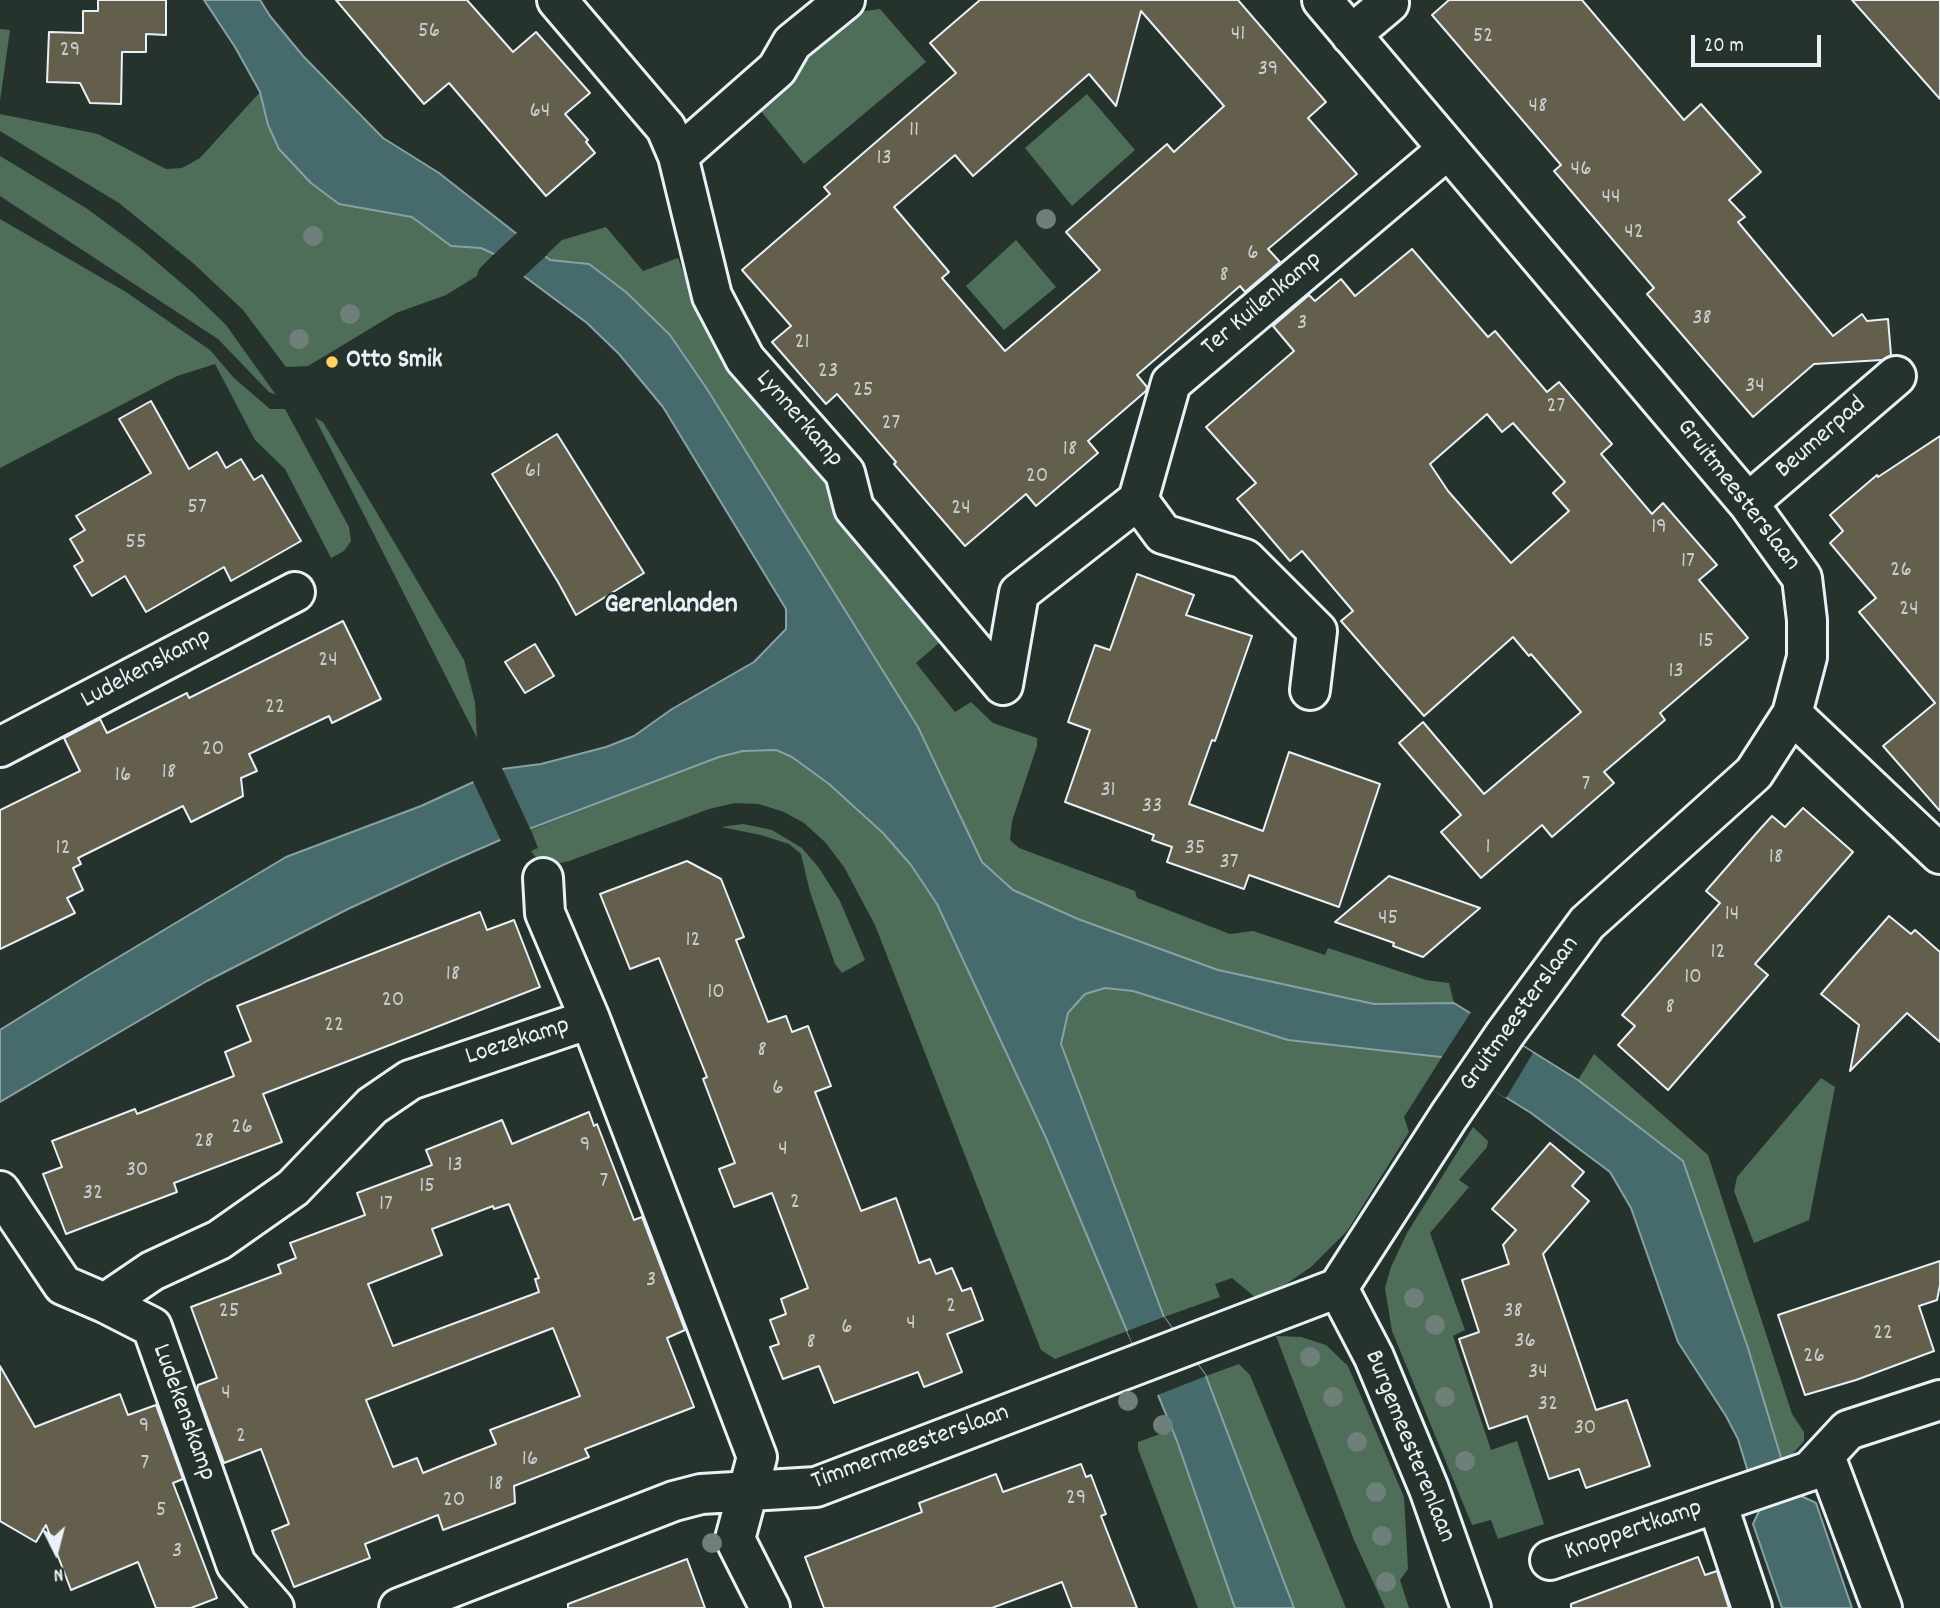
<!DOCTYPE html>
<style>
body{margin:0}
#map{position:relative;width:1940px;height:1608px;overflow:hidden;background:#26332d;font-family:Dekko,sans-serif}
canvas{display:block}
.north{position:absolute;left:21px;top:1517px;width:70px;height:70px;-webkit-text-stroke:5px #26332d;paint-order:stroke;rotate:174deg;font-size:19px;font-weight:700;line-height:28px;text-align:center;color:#e8f1f8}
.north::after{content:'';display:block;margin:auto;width:24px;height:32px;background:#e8f1f8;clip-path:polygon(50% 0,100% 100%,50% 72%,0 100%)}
.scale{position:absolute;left:1691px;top:35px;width:130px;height:32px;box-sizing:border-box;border:4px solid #e8f1f8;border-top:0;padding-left:9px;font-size:21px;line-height:24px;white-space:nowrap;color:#e8f1f8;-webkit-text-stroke:5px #26332d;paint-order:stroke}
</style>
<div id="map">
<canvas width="1940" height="1608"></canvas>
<div class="north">N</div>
<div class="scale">20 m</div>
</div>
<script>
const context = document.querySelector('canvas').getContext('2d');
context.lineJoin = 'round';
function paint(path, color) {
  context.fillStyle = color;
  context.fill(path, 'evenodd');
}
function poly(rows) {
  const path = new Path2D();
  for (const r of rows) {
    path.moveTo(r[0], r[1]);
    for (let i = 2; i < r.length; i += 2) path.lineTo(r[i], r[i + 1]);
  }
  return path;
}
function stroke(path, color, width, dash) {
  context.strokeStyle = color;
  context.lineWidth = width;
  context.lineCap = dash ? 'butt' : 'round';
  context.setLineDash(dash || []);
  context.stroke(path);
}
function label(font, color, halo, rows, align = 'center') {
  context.font = font + ' Dekko,sans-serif';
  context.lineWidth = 5;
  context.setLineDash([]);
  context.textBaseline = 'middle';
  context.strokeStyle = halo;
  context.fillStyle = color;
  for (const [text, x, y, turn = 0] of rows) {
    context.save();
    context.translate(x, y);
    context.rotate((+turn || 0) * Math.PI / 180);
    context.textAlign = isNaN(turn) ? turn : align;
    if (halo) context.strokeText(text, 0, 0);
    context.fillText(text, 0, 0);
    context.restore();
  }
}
paint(poly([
 [880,9,926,62,804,164,760,110,793,84,806,53,852,13],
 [0,29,10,30,0,101],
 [260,92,268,125,339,204,412,217,451,246,481,248,494,254,479,269,477,276,446,295,396,313,308,366,286,367,243,310,193,263,119,203,0,131,0,114,98,134,166,169,182,168,200,158],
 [1087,94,1135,150,1072,206,1025,148],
 [0,156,86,208,139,247,193,293,226,325,276,395,269,392,218,339,0,196],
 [0,219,126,292,210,350,234,378,270,409,285,409,349,527,351,541,344,551,331,558,285,469,255,440,215,364,177,376,0,468],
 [606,227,643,271,678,258,696,307,714,341,832,480,835,512,946,637,916,663,955,712,971,702,993,723,1037,738,1037,746,1012,821,1010,840,1019,848,1135,891,1137,898,1230,934,1253,931,1325,955,1328,948,1426,980,1449,983,1454,1003,1374,1004,1218,970,1078,919,1013,890,982,862,918,727,707,389,670,335,580,262,550,260,545,256,562,240],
 [1016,240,1056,287,1004,330,966,286],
 [315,418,323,422,464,660,475,702,477,738],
 [776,750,792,757,830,784,883,833,911,865,937,904,1047,1140,1127,1331,1055,1359,1041,1350,875,925,844,867,825,842,804,823,784,812,759,804,735,803,709,809,569,861,552,865,539,862,531,851,538,848,531,830,719,757,743,751],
 [743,824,772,830,802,848,819,868,840,901,865,960,842,973,835,964,810,892,801,854,789,844,761,835,721,827],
 [1105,988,1133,991,1288,1040,1442,1057,1404,1117,1409,1132,1347,1231,1311,1267,1286,1284,1256,1298,1232,1278,1215,1284,1220,1297,1164,1317,1060,1044,1068,1014,1085,994],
 [1594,1054,1708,1155,1792,1414,1804,1432,1804,1441,1789,1458,1782,1461,1748,1348,1683,1161,1578,1080],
 [1821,1078,1835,1087,1809,1220,1754,1243,1734,1191,1737,1177],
 [1473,1127,1488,1141,1487,1147,1459,1180,1469,1187,1430,1233,1465,1330,1453,1336,1491,1450,1517,1441,1544,1524,1498,1539,1491,1520,1472,1525,1392,1331,1385,1288,1391,1267,1407,1233],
 [1276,1336,1301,1337,1326,1345,1348,1366,1404,1497,1408,1569,1400,1580,1409,1608,1385,1608,1354,1540],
 [1239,1364,1250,1375,1346,1608,1294,1608,1206,1376],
 [1171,1430,1177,1441,1235,1608,1198,1608,1138,1449,1138,1442]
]), '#4e6e59');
const water = poly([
 [204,0,260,0,270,16,303,56,383,138,439,173,550,260,589,264,626,292,670,335,707,389,918,727,982,862,1013,890,1078,919,1218,970,1374,1004,1454,1003,1578,1080,1683,1161,1748,1348,1782,1461,1748,1472,1738,1439,1726,1416,1678,1342,1631,1208,1610,1172,1531,1113,1441,1057,1288,1040,1133,991,1105,988,1085,994,1068,1013,1061,1044,1164,1317,1206,1376,1294,1608,1235,1608,1177,1441,1158,1395,1127,1331,1047,1140,937,904,911,865,883,833,829,784,792,757,776,750,743,751,719,757,500,840,443,865,348,909,207,981,0,1102,0,1030,87,976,286,857,421,806,502,769,541,764,606,747,634,736,672,709,754,662,786,629,786,609,663,407,619,354,587,323,494,254,481,248,451,246,412,217,339,204,311,183,279,149,268,125,260,92,235,47,204,0],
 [1799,1495,1816,1503,1852,1608,1782,1608,1753,1524,1761,1507,1799,1495]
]);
paint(water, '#476b6d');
stroke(water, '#87a1a5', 2);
paint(poly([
 [519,231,548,254,521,279,491,257],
 [501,766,532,833,502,843,472,779],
 [1471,1012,1533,1053,1506,1098,1440,1060],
 [1164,1317,1206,1376,1155,1396,1127,1331]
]), '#26332d');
const building = poly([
 [98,0,166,0,166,35,146,34,146,52,122,52,121,104,90,103,80,83,47,82,49,32,83,33,83,11,98,11,98,0],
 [336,0,467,0,513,52,536,32,590,93,565,114,588,140,586,142,595,153,546,196,449,83,424,104,336,0],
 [980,0,1238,0,1326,102,1308,118,1357,174,1268,249,1280,262,1245,292,1240,286,1137,375,1147,387,1146,391,1088,441,1098,453,1036,506,1026,494,965,546,894,464,896,462,837,394,826,404,772,342,791,326,742,270,830,194,824,187,956,73,930,43,980,0],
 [1141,11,1224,106,1174,152,1167,144,1066,232,1100,270,1005,351,942,278,949,272,894,207,955,155,973,176,1089,74,1116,106,1141,11],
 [1449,0,1582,0,1684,120,1701,104,1761,172,1729,200,1745,217,1738,222,1833,336,1862,314,1867,321,1888,319,1891,355,1882,360,1814,364,1753,417,1647,294,1654,288,1554,171,1561,165,1432,15,1449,0],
 [1852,0,1940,0,1940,99,1852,0],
 [1412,249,1488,337,1495,331,1547,392,1559,382,1612,444,1601,454,1652,514,1663,503,1717,565,1699,580,1748,638,1660,713,1665,720,1604,772,1614,783,1552,837,1542,825,1481,878,1441,832,1461,815,1399,743,1423,722,1484,794,1581,712,1531,654,1529,656,1513,637,1424,716,1341,621,1353,611,1302,551,1290,561,1237,499,1256,483,1206,427,1294,351,1273,326,1309,295,1315,301,1341,279,1355,296,1412,249],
 [1487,414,1502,432,1513,423,1565,482,1553,493,1569,511,1511,563,1448,491,1430,464,1487,414],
 [151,401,189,469,217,452,226,468,241,459,254,480,262,475,301,541,231,581,224,567,146,612,125,576,92,596,74,566,83,561,70,539,85,530,76,516,151,473,119,419,151,401],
 [557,434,644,573,576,615,558,582,492,474,557,434],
 [1940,436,1940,811,1883,746,1935,703,1859,612,1876,598,1830,543,1843,531,1830,515,1877,475,1878,477,1940,436],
 [1137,574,1194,595,1186,615,1252,636,1215,741,1212,740,1189,804,1263,831,1289,752,1380,784,1339,907,1249,875,1244,889,1167,862,1172,847,1152,840,1154,835,1065,802,1090,730,1068,722,1095,645,1110,650,1137,574],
 [343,621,381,699,332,723,329,716,249,754,257,771,241,778,243,796,191,822,183,806,78,858,81,864,73,868,83,890,67,898,75,913,0,949,0,810,80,771,64,738,100,719,107,733,187,693,189,698,343,621],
 [535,644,554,676,525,693,505,662,535,644],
 [1803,808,1853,852,1755,964,1768,975,1668,1090,1618,1045,1635,1026,1622,1015,1720,903,1706,891,1761,828,1772,816,1785,827,1803,808],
 [687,861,721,879,744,937,736,940,768,1022,786,1016,792,1032,808,1026,831,1086,815,1092,861,1211,896,1198,919,1263,930,1259,936,1274,952,1268,962,1291,971,1288,983,1320,947,1334,962,1372,924,1387,918,1372,834,1403,819,1366,783,1379,770,1347,779,1344,770,1320,786,1314,781,1299,808,1288,772,1193,734,1207,719,1169,735,1163,703,1079,707,1077,659,958,630,969,600,894,687,861],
 [1389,876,1480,908,1423,957,1393,946,1394,943,1335,922,1389,876],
 [480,912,487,930,514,920,540,987,263,1094,282,1142,174,1183,177,1192,66,1234,43,1174,62,1167,52,1141,135,1109,137,1114,234,1076,225,1052,251,1041,237,1006,480,912],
 [1889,916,1911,934,1915,930,1940,952,1940,1042,1907,1013,1850,1071,1859,1025,1821,994,1889,916],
 [589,1112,594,1126,597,1124,634,1220,642,1217,685,1330,667,1338,694,1407,585,1449,589,1457,514,1486,515,1503,443,1530,438,1515,365,1544,370,1558,294,1587,272,1531,289,1524,261,1449,224,1463,197,1390,198,1385,217,1378,191,1307,281,1273,278,1265,296,1258,290,1243,365,1215,357,1193,432,1165,426,1150,502,1120,512,1144,589,1112],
 [509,1204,539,1278,535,1279,539,1292,393,1346,368,1284,442,1255,432,1229,493,1206,494,1209,509,1204],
 [553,1328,580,1396,490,1430,496,1444,460,1458,423,1473,417,1458,393,1467,366,1400,553,1328],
 [1550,1143,1584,1172,1572,1186,1589,1201,1543,1254,1596,1410,1627,1400,1650,1466,1586,1488,1579,1469,1549,1479,1527,1416,1489,1429,1459,1339,1479,1332,1462,1280,1509,1264,1503,1245,1516,1230,1492,1209,1550,1143],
 [1940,1261,1940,1285,1937,1300,1919,1306,1934,1351,1856,1380,1805,1395,1778,1315,1940,1261],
 [0,1366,35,1427,120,1394,128,1415,156,1405,183,1479,173,1483,217,1598,191,1608,156,1608,138,1562,71,1590,46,1525,36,1542,0,1521,0,1366],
 [1081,1464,1086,1477,1091,1475,1106,1514,1101,1516,1137,1608,1072,1608,1062,1582,992,1608,824,1608,805,1557,922,1512,919,1503,996,1474,1003,1492,1081,1464],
 [1698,1557,1705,1575,1717,1571,1729,1608,1571,1608,1571,1604,1698,1557],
 [687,1559,705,1608,568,1608,568,1604,687,1559]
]);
paint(building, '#645f4d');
stroke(building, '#e8f1f8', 2);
const minor = poly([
 [557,0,666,128,678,156,712,296,745,359,845,473,854,508,1003,685],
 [1322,0,1748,503,1802,578,1807,620,1807,657,1792,714,1754,773,1587,923,1505,1034,1449,1116,1338,1288],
 [1351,35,1389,3,1387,0],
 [678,156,777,69,792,43,845,0],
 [1138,500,1163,534,1245,559,1317,631,1310,690],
 [1748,503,1896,376],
 [1003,685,1019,593,1138,500,1171,383,1448,149],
 [1792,714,1940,854],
 [0,747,295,592],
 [543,878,545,913,590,1019],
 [0,1191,63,1285,105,1303,152,1327,236,1564,274,1608],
 [1338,1288,1374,1357,1429,1489,1471,1608],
 [105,1303,152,1271,219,1240,293,1188,372,1106,410,1080,590,1019,757,1457,735,1539,770,1608],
 [1825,1456,1882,1608],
 [1717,1503,1752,1608],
 [1550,1560,1810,1471,1848,1430,1940,1400],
 [399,1608,674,1501,701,1494,816,1487,1338,1288]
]);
stroke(minor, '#e8f1f8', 44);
stroke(minor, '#26332d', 38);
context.fillStyle = '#6f7f79';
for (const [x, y] of [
 [1046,219],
 [313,236],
 [350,314],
 [299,339],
 [1414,1298],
 [1435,1325],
 [1310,1357],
 [1333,1397],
 [1445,1397],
 [1128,1401],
 [1163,1425],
 [1357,1442],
 [1465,1461],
 [1376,1492],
 [1382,1536],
 [712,1543],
 [1386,1582]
]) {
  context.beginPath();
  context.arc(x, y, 10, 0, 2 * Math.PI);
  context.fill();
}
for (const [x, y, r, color] of [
 [332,362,7,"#ffd166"]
]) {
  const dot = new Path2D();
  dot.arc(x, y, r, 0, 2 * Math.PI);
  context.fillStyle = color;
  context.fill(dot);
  stroke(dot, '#26332d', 2.5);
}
label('23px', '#c7cccd', null, [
 ["56",429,33],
 ["41",1238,36],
 ["52",1483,38],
 ["29",70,52],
 ["39",1268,71],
 ["48",1538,108],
 ["64",540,113],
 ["11",914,132],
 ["13",884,160],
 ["46",1581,171],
 ["44",1611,199],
 ["42",1634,234],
 ["6",1253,255],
 ["8",1224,277],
 ["38",1702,320],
 ["3",1302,325],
 ["21",802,344],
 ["23",828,373],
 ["34",1755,388],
 ["25",863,392],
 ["27",1556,408],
 ["27",891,425],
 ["18",1070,451],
 ["61",533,473],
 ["20",1037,478],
 ["57",197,509],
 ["24",961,510],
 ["19",1659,529],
 ["55",136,544],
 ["17",1688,563],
 ["26",1901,572],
 ["24",1909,611],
 ["15",1706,643],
 ["24",328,662],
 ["13",1676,673],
 ["22",275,709],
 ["20",213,751],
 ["18",169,774],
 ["16",123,777],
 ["7",1586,786],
 ["31",1108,792],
 ["33",1152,808],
 ["1",1488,849],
 ["12",63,850],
 ["35",1195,850],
 ["18",1776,859],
 ["37",1229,864],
 ["14",1732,916],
 ["45",1388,920],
 ["12",693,942],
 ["12",1718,954],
 ["18",453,976],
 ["10",1693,979],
 ["10",716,994],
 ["20",393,1002],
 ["8",1670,1009],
 ["22",334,1027],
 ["8",762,1052],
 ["6",778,1090],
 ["26",242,1129],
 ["28",204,1143],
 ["9",585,1147],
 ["4",783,1151],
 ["13",455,1167],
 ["30",137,1172],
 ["7",604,1183],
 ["15",427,1188],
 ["32",93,1195],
 ["2",795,1204],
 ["17",386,1206],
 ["3",651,1282],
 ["2",951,1308],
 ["25",229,1313],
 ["38",1513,1313],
 ["4",911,1325],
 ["6",847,1329],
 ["22",1883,1335],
 ["36",1525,1343],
 ["8",811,1344],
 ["26",1814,1358],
 ["34",1538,1374],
 ["4",226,1395],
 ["32",1548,1406],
 ["9",144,1428],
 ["30",1585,1430],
 ["2",241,1438],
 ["16",530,1461],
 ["7",145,1465],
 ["18",496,1486],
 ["29",1076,1500],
 ["20",454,1502],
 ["5",161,1512],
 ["3",177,1553]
]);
label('26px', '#e8f1f8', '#26332d', [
 ["Ter Kuilenkamp",1263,305,-40],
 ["Lynnerkamp",798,420,49],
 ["Beumerpad",1822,439,-41],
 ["Gruitmeesterslaan",1737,496,52],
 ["Ludekenskamp",147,670,-28],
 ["Gruitmeesterslaan",1521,1015,-54],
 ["Loezekamp",518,1043,-18],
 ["Ludekenskamp",182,1413,70],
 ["Burgemeesterenlaan",1408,1447,68],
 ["Timmermeesterslaan",911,1449,-20],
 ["Knoppertkamp",1634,1532,-19]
]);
label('bold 26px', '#e8f1f8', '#26332d', [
 ["Otto Smik",346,362]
], 'left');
label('bold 28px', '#e8f1f8', '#26332d', [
 ["Gerenlanden",671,607]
]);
</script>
